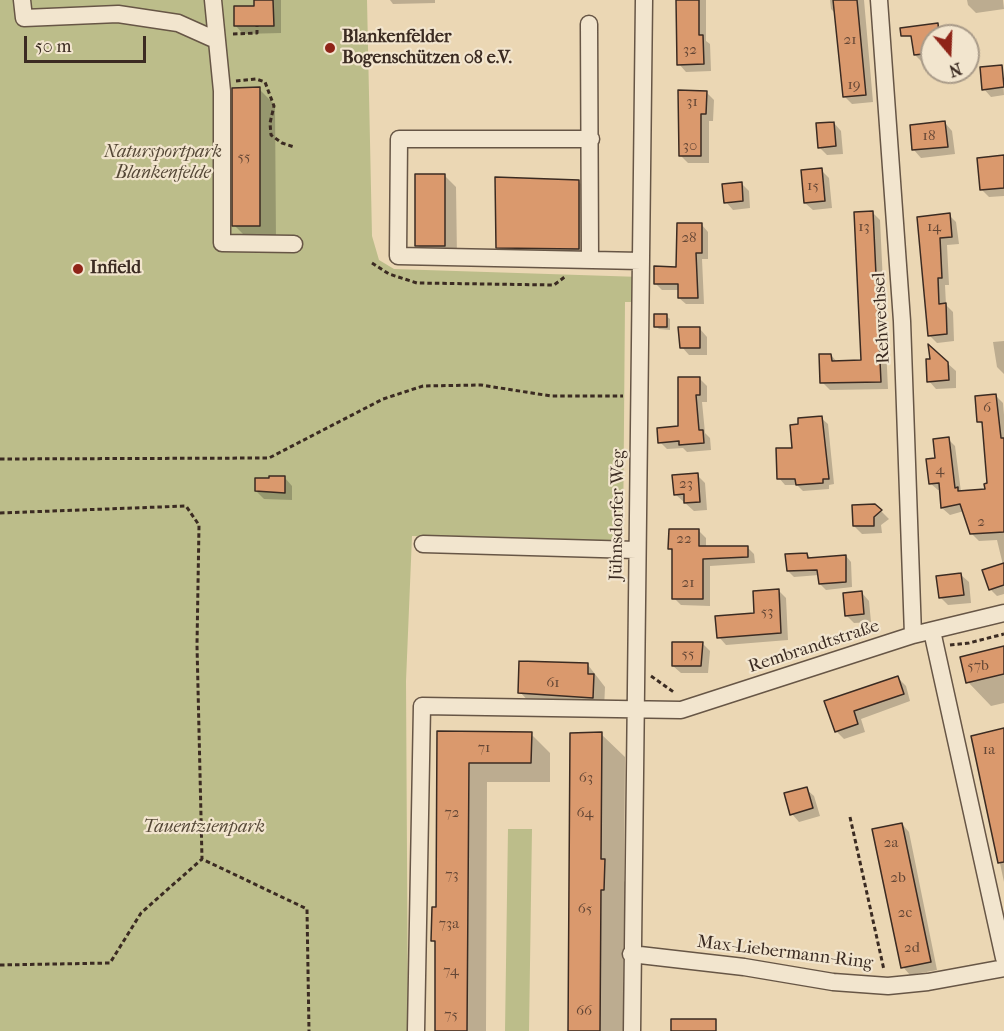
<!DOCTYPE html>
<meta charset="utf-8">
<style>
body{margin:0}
#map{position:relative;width:1004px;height:1031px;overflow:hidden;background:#ebd7b4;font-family:"IM FELL French Canon",serif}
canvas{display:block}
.north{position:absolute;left:920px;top:24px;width:60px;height:60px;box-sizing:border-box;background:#f2e5ce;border:2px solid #a99b89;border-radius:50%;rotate:161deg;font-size:16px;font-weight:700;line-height:24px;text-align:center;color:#3b2b22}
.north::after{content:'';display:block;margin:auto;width:21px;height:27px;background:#8f2418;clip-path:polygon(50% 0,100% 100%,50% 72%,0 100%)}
.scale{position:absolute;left:24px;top:36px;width:122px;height:27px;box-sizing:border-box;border:3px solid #3b2b22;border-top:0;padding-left:8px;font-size:18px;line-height:21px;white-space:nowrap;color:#3b2b22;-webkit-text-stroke:4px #f2e5ce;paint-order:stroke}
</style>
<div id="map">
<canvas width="1004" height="1031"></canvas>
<div class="north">N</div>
<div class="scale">50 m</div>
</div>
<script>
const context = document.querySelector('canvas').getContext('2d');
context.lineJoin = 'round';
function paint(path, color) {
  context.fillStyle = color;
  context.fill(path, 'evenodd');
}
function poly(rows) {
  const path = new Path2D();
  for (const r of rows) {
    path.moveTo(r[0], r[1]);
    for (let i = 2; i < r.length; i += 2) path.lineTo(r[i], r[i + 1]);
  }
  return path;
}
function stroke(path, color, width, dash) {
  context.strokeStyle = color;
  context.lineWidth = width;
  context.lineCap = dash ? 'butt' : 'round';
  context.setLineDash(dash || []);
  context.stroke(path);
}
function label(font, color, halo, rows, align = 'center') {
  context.font = font + ' "IM FELL French Canon",serif';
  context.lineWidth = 4.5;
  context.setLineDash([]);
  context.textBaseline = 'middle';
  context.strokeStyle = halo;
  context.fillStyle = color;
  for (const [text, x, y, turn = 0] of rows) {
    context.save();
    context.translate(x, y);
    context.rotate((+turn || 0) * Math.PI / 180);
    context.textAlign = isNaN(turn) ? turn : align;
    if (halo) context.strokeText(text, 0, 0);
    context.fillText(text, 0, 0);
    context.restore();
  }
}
paint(poly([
 [0,0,367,0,372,236,379,260,394,269,641,277,641,302,625,302,623,543,412,536,406,681,408,1031,0,1031],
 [508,829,532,829,529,1031,505,1031]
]), '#bcbd8a');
paint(poly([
 [255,0,281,0,281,33,243,34,236,26,255,8],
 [390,0,435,0,435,3,393,4],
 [677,0,706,0,706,41,710,44,711,71,686,72,679,64],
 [830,0,864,0,873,102,852,104,844,96,836,14,831,9],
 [967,0,1003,0,1004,9,976,13,968,5],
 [937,24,945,36,932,36,932,61,923,63,915,55],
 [1002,67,1004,95,991,97,984,89],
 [259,89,275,105,276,241,250,241,234,225],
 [706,92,714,100,713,121,709,121,709,163,688,163,680,155],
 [834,123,841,131,843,154,827,155,819,147],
 [945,123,952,131,955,154,921,158,914,150],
 [1004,157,1004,196,989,197,981,189],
 [821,170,829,178,832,208,813,210,805,203],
 [444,175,456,187,457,258,429,257,417,245],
 [497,178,579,182,590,193,590,260,509,258,498,247],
 [741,183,749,191,750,208,733,210,726,202],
 [873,213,880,220,888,389,830,390,822,382,831,355,838,363,863,362],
 [949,215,956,222,959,244,947,245,949,285,945,285,946,305,953,312,954,341,937,343,929,335,918,218],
 [702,225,708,232,708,259,702,259,704,304,686,304,679,298,679,290,662,290,655,283,678,268],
 [666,316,670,319,670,330,659,329,656,326],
 [700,329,707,337,707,355,689,355,682,347],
 [1004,341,1004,374,997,367,993,342],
 [947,363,956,371,956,388,936,389,929,381],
 [700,379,707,386,707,402,702,402,705,433,710,438,711,450,687,452,683,448,667,449,660,442,679,428],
 [995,395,1003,403,1004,415,1004,594,997,596,990,589,1003,565,997,540,979,541,972,534,964,511,950,515,942,508,941,490,938,490,930,483,936,460,948,439,955,446,961,492,986,490,989,485,984,426,979,421],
 [821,418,828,424,834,484,829,485,829,489,803,491,797,485,785,485,779,478,794,449],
 [697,475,705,483,707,510,694,511,675,494],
 [285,478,292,486,292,500,264,499,256,491],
 [875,505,889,519,881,525,882,533,862,534,854,526],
 [699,531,706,538,706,548,747,547,754,554,755,563,710,566,710,606,681,605,674,598,674,553,670,549],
 [807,554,811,559,846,556,851,562,852,587,826,590,820,584,819,575,794,577,788,571],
 [961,575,969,582,971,603,948,605,940,597],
 [778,590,786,598,788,640,726,645,719,637,755,615],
 [862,593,869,601,871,622,854,623,846,615],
 [702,643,710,651,708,673,681,673,673,666],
 [1004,648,1004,703,991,706,968,682],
 [588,665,605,687,604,709,531,704,520,692],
 [898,678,906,686,910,701,861,719,865,732,844,739,836,731,826,702],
 [1004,731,1004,882,973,737],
 [439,733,531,734,550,753,550,782,487,782,486,1031,436,1031,437,945,433,941,437,909],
 [601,734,625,757,624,881,628,884,627,913,624,913,623,1031,570,1031],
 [806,789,814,796,820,816,799,822,792,814],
 [902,824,909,832,937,970,910,975,903,967]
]), '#0003');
const building = poly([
 [254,0,273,0,274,26,234,26,234,6,254,6,254,0],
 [676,0,699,0,699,35,703,35,704,64,677,65,676,0],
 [833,0,857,0,866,95,843,97,833,0],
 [938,23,939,36,932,36,932,53,914,55,911,36,901,36,900,28,938,23],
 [1002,65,1004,87,982,90,980,67,1002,65],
 [260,87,260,226,232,226,232,88,260,87],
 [678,90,707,91,706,114,701,114,701,156,679,156,678,90],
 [945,121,948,147,912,150,910,125,945,121],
 [834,122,836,146,818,148,816,123,834,122],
 [1004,155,1004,188,980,190,977,158,1004,155],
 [822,168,825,201,804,203,801,170,822,168],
 [415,174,445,174,445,246,415,246,415,174],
 [495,177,579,180,579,249,496,248,495,177],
 [742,182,743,201,724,203,722,184,742,182],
 [873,211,881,382,820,383,819,354,831,354,832,361,861,360,854,212,873,211],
 [950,213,952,237,940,238,942,278,938,278,939,304,946,303,947,334,928,336,917,217,950,213],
 [677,223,702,223,702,253,696,253,698,298,678,298,678,284,654,284,654,266,676,267,677,223],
 [654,314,667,314,667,327,654,327,654,314],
 [678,327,700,327,700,348,680,348,678,327],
 [928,344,948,362,949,380,927,382,926,359,930,359,928,344],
 [678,377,700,377,700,395,696,395,699,430,703,430,704,443,679,445,679,441,658,443,657,428,678,426,678,377],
 [996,394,1001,438,1004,438,1004,532,970,534,960,504,941,508,939,483,929,484,926,459,935,458,933,439,949,437,955,488,958,487,958,491,985,489,984,484,987,483,982,422,977,422,975,396,996,394],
 [822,416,829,479,823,479,823,483,796,485,795,479,777,479,776,448,792,448,790,425,798,424,798,418,822,416],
 [698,473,700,502,684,503,684,494,674,495,672,475,698,473],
 [269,476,285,476,285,493,255,491,255,478,269,478,269,476],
 [875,504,882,510,874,517,874,526,853,526,852,505,875,504],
 [669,529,699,529,699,546,748,546,748,557,703,559,703,599,672,599,672,549,668,549,669,529],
 [807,553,808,558,846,555,846,582,819,584,817,570,787,571,785,554,807,553],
 [1004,563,1004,585,989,590,982,570,1004,563],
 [961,573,964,595,939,598,936,576,961,573],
 [779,589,781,633,717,638,715,616,754,613,753,591,779,589],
 [862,591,864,614,845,616,843,593,862,591],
 [672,642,703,642,701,666,672,666,672,642],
 [1004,646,1004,674,966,683,960,657,1004,646],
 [519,661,588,663,588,674,594,674,593,698,518,693,519,661],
 [898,676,904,694,854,711,858,724,835,732,824,701,898,676],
 [1004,728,1004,862,998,863,971,736,1004,728],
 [437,731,532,732,531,763,469,763,467,1031,435,1031,435,941,431,941,432,907,436,907,437,731],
 [602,732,601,859,605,859,604,890,601,890,600,1031,568,1031,570,733,602,732],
 [807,787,813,808,790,815,784,793,807,787],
 [902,823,931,962,901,968,872,829,902,823],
 [671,1019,716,1019,716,1031,671,1031,671,1019]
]);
paint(building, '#da996d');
stroke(building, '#3b2b22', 1.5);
const minor = poly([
 [22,0,24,18,118,14,178,23,216,40],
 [213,0,222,91,222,243,294,244],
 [879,0,902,321,913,635],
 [589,24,590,260],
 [591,139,399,139,398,256,641,261],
 [423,544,636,550],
 [932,631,1004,958],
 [631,954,744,967,833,982,888,986,928,982,1004,968],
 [416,1031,422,706,681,710,913,635,1004,613],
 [632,1031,644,0]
]);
stroke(minor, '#675646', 19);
stroke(poly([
 [233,34,257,33,257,26],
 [236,81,256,79,265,82,274,106,270,123,271,135,282,143,294,147],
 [372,263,389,274,417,283,554,285,566,276],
 [0,459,269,458,383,399,423,386,481,385,551,396,623,396],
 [0,513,186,506,199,525,197,645,202,859,307,909,309,1031],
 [950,645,969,643,1004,634],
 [651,676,675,693],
 [850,817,884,970],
 [0,965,110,963,141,913,202,859]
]), '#3b2b22', 3, [4.5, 3]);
stroke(minor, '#f2e5ce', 16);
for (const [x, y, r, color] of [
 [330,48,6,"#8f2418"],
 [78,269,6,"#8f2418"]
]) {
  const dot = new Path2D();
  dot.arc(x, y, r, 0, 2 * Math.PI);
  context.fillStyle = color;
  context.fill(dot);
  stroke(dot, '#f2e5ce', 2);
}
label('15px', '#634635', null, [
 ["21",850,40],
 ["32",690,50],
 ["19",854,85],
 ["31",692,102],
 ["18",929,136],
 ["30",690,146],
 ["55",244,157],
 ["15",813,186],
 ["13",864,227],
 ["14",934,227],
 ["28",689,238],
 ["6",987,408],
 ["4",940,470],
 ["23",686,484],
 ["2",981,522],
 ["22",684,539],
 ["21",688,583],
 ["53",767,612],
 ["55",688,654],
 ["57b",978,666],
 ["61",553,683],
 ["71",484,748],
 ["1a",989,750],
 ["63",586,778],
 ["72",452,813],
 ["64",585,813],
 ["2a",891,843],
 ["73",452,875],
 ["2b",898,878],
 ["65",585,909],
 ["2c",905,913],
 ["73a",449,924],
 ["2d",912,948],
 ["74",451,971],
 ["66",584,1011],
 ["75",451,1015]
]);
label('bold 18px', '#3b2b22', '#f2e5ce', [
 ["Blankenfelder",342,38],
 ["Bogenschützen 08 e.V.",342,59],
 ["Infield",90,269]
], 'left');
label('italic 18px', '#554837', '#f2e5ce', [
 ["Natursportpark",163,153],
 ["Blankenfelde",163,174],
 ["Tauentzienpark",204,828]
]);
label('18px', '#3b2b22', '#f2e5ce', [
 ["Rehwechsel",882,318,-93],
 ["Jühnsdorfer Weg",618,515,-89],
 ["Rembrandtstraße",814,647,-18],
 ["Max-Liebermann-Ring",785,953,7]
]);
</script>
